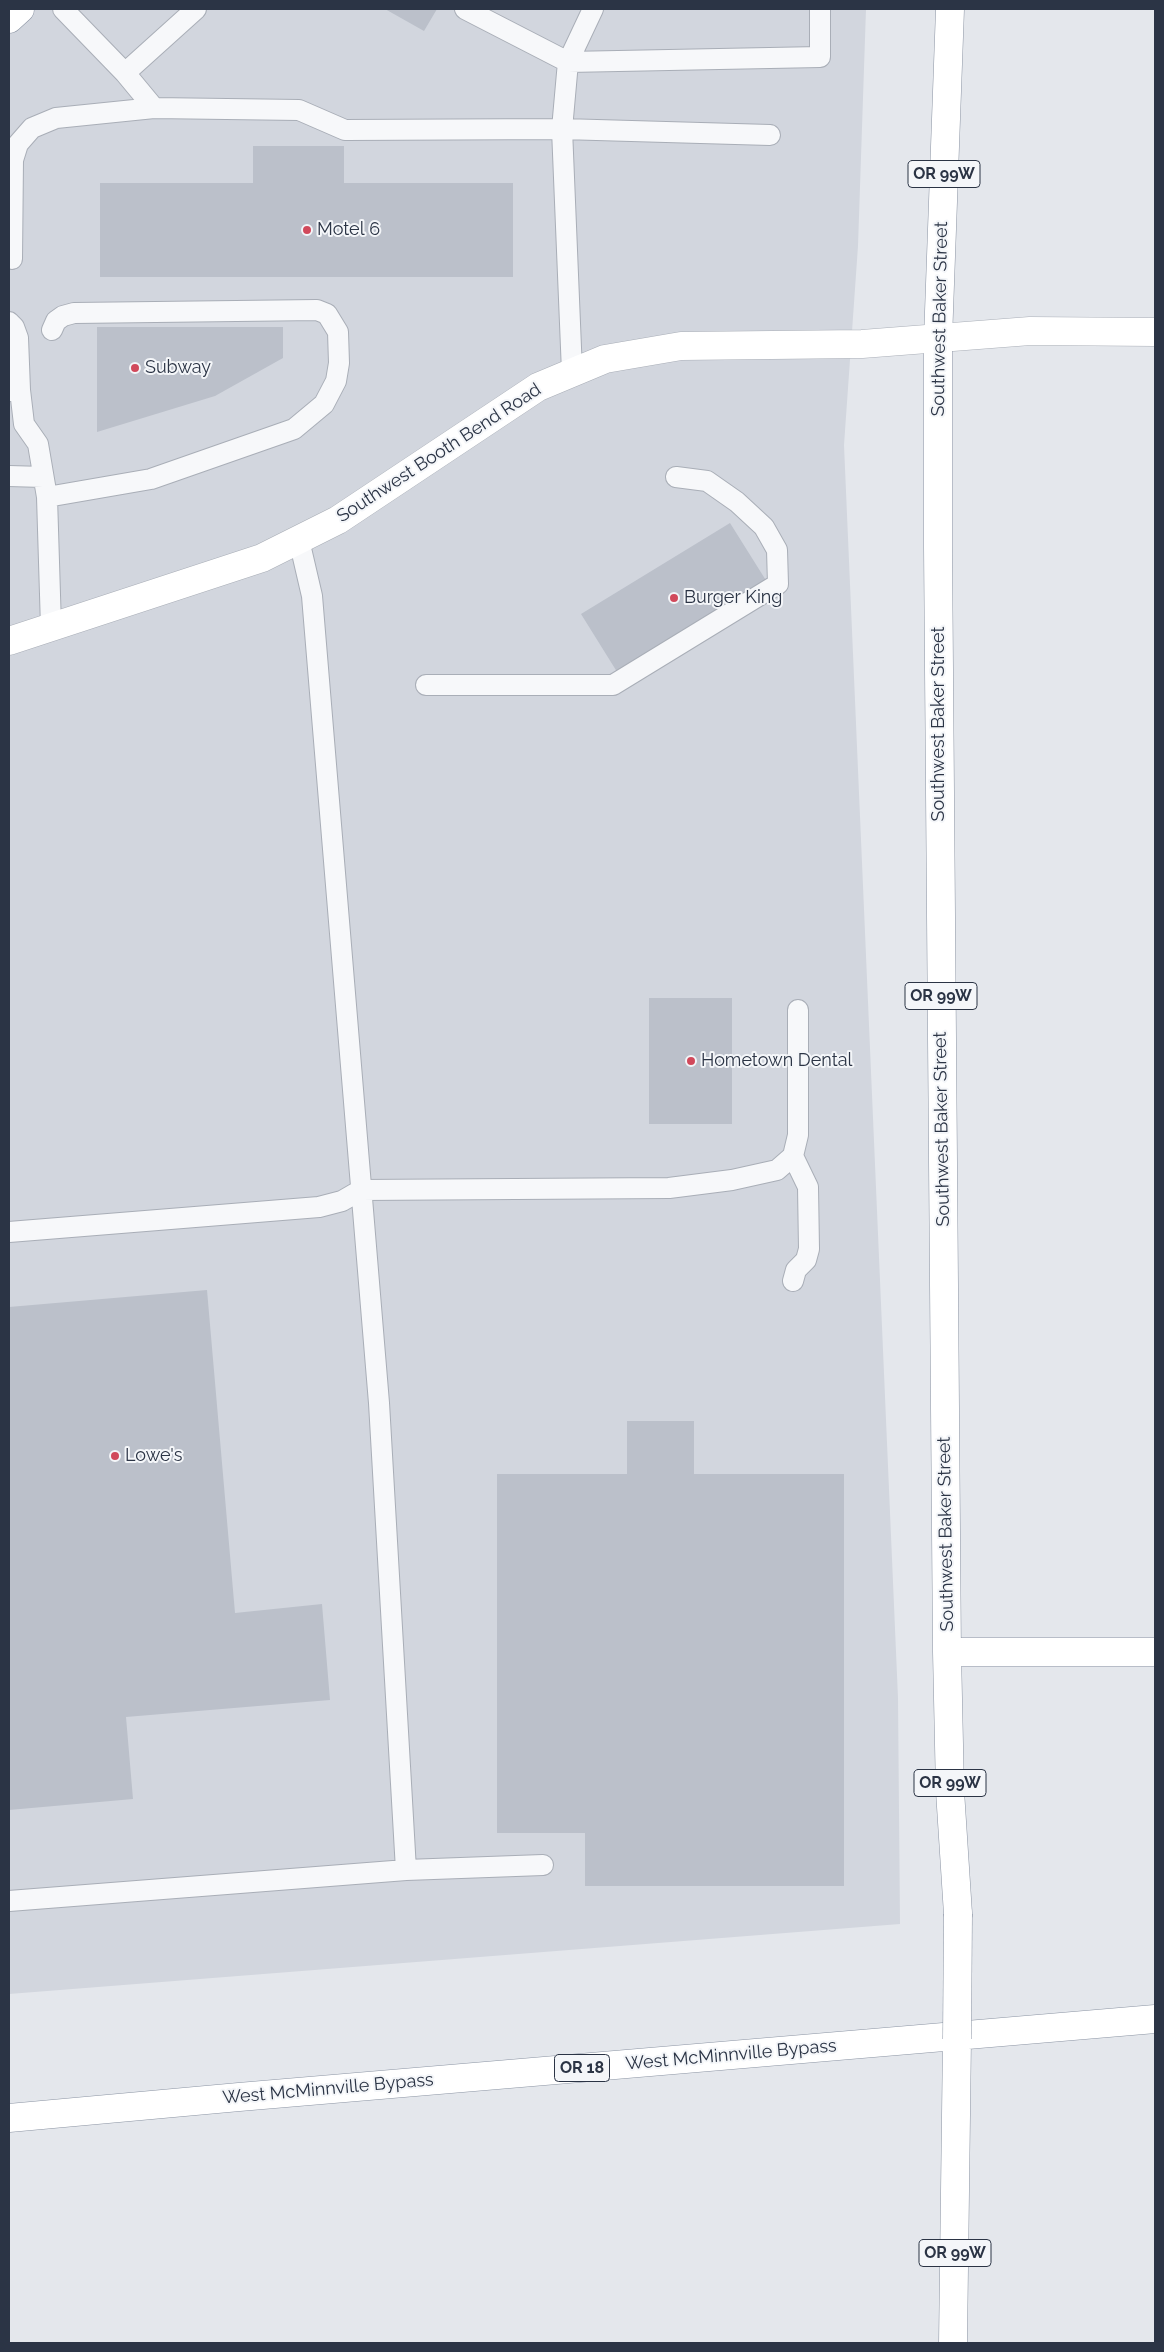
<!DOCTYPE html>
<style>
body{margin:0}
#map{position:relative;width:1164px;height:2352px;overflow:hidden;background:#e4e7ec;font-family:Raleway,sans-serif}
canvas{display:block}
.frame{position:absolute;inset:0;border:10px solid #2b3445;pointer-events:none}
</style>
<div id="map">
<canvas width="1164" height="2352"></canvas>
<div class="frame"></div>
</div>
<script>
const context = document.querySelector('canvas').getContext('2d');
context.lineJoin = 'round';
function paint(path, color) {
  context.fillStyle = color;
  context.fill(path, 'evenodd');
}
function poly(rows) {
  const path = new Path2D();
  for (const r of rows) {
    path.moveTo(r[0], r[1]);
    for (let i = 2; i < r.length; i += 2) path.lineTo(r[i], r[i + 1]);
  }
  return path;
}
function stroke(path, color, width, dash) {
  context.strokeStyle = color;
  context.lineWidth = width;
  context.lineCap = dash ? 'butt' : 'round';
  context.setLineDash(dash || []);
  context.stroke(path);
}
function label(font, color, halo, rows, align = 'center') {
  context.font = font + ' Raleway,sans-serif';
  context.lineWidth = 4;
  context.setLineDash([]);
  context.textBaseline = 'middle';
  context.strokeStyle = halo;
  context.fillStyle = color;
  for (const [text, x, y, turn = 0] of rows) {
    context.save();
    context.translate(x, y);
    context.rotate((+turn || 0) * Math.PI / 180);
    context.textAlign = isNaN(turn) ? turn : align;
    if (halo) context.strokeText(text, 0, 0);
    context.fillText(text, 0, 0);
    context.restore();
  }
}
paint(poly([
 [30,9,866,9,858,246,844,445,898,1698,900,1924,9,1994,9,29]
]), '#d2d6de');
paint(poly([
 [385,9,437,9,424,31],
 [253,146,344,146,344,183,513,183,513,277,100,277,100,183,253,183],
 [97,327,283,327,283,358,215,396,97,432],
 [730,523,767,582,619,675,581,614],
 [649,998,732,998,732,1124,649,1124],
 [207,1290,235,1613,322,1604,330,1700,126,1717,133,1799,9,1810,9,1307],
 [627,1421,694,1421,694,1474,844,1474,844,1886,585,1886,585,1833,497,1833,497,1474,627,1474]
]), '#bbc0ca');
const lane = poly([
 [63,9,125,73,154,108],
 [465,9,568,62,820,57,820,9],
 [125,73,196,9],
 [12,259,13,160,18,144,32,128,56,118,154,108,299,110,345,130,562,129,770,135],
 [9,322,14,327,18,338,20,390],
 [572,372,562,129,568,62,593,9],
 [9,391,20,390,24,424,38,444,47,497,51,627],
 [9,476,43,477],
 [47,497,151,479,294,429,324,404,336,381,339,363,338,332,327,314,317,310,74,313,63,316,56,321,52,330],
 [426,685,613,685,778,584,777,550,764,527,737,502,707,481,676,477],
 [793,1156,808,1187,809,1249,806,1260,796,1270,793,1281],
 [9,1232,319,1207,342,1201,361,1190,669,1188,732,1180,777,1170,793,1156,798,1135,798,1010],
 [406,1870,543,1865],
 [9,1901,406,1870,379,1403,312,596,299,540]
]);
const secondary = poly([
 [9,641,262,558,338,520,538,387,605,359,681,346,862,344,1030,331,1155,332]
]);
const highway = poly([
 [950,9,938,339,938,547,947,1652,950,1791,958,1914],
 [9,19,20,9],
 [947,1652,1155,1652],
 [9,2118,239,2097,1155,2019],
 [953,2343,957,2039]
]);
stroke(lane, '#a9aeb7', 22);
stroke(secondary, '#a9aeb7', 29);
stroke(highway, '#8b94a3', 29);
stroke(lane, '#f7f8fa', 20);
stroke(secondary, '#fff', 28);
stroke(highway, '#fff', 28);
const highwayBridge = poly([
 [957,2039,958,1914]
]);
stroke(highwayBridge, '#8b94a3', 29, []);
stroke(highwayBridge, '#fff', 28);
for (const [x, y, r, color] of [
 [307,230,5,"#d1495b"],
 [135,368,5,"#d1495b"],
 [674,598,5,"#d1495b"],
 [691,1061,5,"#d1495b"],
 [115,1456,5,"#d1495b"]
]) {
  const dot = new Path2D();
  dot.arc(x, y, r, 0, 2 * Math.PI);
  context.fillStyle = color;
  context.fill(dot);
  stroke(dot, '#f4f6f9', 2);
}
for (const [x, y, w] of [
 [944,174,72],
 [941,996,72],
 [950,1783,72],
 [582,2068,55],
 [955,2253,72]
]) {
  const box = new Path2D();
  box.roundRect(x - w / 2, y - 13.5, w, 27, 4);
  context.fillStyle = '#f4f6f9';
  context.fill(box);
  stroke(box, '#2b3445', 1);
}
label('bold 16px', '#2b3445', null, [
 ["OR 99W",944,174],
 ["OR 99W",941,996],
 ["OR 99W",950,1783],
 ["OR 18",582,2068],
 ["OR 99W",955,2253]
]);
label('18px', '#2b3445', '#f4f6f9', [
 ["Motel 6",317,230],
 ["Subway",145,368],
 ["Burger King",684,598],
 ["Hometown Dental",701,1061],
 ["Lowe's",125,1456]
], 'left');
label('18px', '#2b3445', '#f4f6f9', [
 ["Southwest Baker Street",940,319,-89],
 ["Southwest Booth Bend Road",439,453,-33],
 ["Southwest Baker Street",939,724,-90],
 ["Southwest Baker Street",942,1129,-91],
 ["Southwest Baker Street",946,1534,-91],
 ["West McMinnville Bypass",731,2055,-5],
 ["West McMinnville Bypass",328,2089,-5]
]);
</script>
